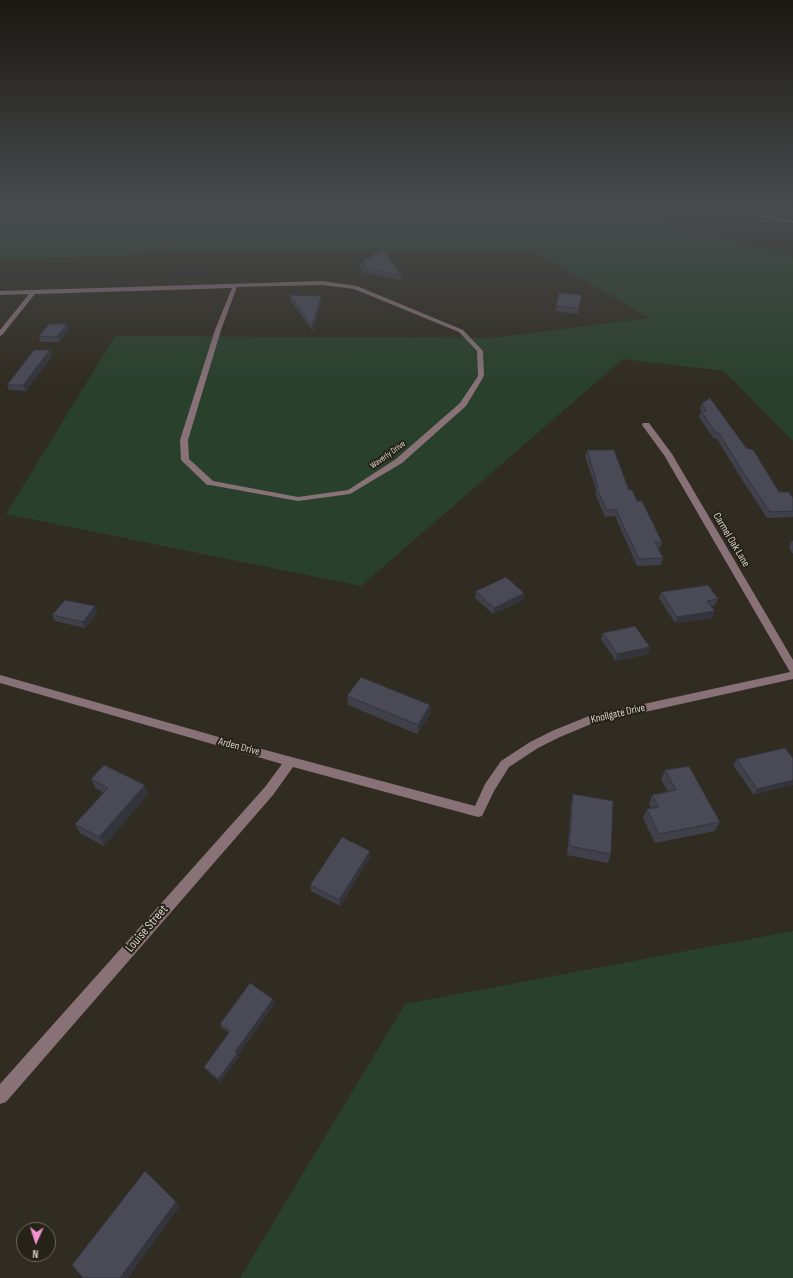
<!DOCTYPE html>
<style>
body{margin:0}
#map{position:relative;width:793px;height:1278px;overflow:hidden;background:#312c21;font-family:"Sofia Sans Condensed",sans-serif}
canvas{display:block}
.north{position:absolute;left:16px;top:1222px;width:40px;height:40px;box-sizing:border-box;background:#272218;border:1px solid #6c685f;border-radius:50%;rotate:183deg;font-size:11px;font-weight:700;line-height:16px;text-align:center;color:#d4d1ca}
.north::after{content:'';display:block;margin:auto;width:14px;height:18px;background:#f591d2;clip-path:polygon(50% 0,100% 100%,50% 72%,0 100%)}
</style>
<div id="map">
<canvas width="793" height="1278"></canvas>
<div class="north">N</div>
</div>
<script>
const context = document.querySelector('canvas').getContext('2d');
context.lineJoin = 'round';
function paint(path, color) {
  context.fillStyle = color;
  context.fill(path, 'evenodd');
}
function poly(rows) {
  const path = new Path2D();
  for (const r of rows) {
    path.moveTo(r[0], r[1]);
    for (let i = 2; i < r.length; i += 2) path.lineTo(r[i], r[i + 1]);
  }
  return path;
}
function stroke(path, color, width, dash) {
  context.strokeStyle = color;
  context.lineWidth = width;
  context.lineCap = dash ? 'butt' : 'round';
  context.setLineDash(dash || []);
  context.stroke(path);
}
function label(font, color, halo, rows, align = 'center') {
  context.font = font + ' "Sofia Sans Condensed",sans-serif';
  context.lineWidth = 4;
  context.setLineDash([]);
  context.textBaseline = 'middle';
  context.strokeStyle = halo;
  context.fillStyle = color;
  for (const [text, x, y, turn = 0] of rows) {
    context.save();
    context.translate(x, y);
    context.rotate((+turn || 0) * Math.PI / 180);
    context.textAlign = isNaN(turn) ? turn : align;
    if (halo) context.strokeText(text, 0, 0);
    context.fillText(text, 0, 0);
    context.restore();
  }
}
paint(poly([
 [0,208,655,208,669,224,780,251,793,258,793,441,724,371,623,359,361,586,6,514,115,336,491,338,650,318,536,253,241,252,0,259],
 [793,931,793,1278,240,1278,405,1004]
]), '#29402c');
paint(poly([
 [712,208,724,208,793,221,793,223,712,208],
 [322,281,357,286,463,330,483,351,484,376,466,406,402,463,350,494,298,501,210,485,207,485,181,460,180,440,215,330,232,288,35,294,2,335,0,336,0,330,29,294,0,295,0,291,322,281],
 [322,285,354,289,459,332,477,351,478,376,460,403,396,459,348,490,298,497,213,481,189,459,188,440,221,330,237,287,322,285],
 [643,423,649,423,672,454,793,660,793,679,591,724,560,737,538,748,509,767,494,791,482,816,478,817,293,767,273,795,6,1102,0,1104,0,1084,265,787,282,764,0,683,0,675,254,747,475,806,485,784,501,761,530,742,552,731,589,716,790,672,664,455,642,425,643,423]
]), '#887277');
paint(poly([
 [383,249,401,275,401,280,362,272,362,268,360,268,360,263],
 [290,295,321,301,313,331,290,300],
 [582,295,578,314,555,311,556,306],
 [67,324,68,330,59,342,41,342,39,336],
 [50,350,52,356,26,391,9,390,7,385],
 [702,403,747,449,779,492,793,498,793,517,767,518,741,478,717,439,714,439,699,417,701,411,700,409],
 [587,450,629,490,637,501,662,542,660,548,658,548,663,558,661,565,637,566,615,516,605,517,595,493,596,489,585,456],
 [791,541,793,541,793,554,789,548],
 [476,591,524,593,523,600,493,614,475,598],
 [661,592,718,599,715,605,711,606,712,618,675,623,659,598],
 [95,606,97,613,85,628,55,621,52,615],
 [603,633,650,647,648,654,616,661,601,639],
 [347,696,430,714,417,734,348,705],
 [785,748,754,795,733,765,737,759],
 [665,770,720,822,715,831,655,843,643,818,647,809,651,808,649,804,652,795,668,792,661,779],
 [91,779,145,785,148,794,104,846,80,833,75,824,104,793,95,788],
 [573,794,611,854,608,863,567,855,571,803],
 [370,851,370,857,340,906,311,891,310,885],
 [275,1003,238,1055,239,1057,220,1082,206,1070,204,1067,229,1033,222,1028,220,1024]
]), '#40404b');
paint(poly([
 [321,296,321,301,313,331,312,326],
 [67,324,68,330,59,342,57,337],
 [50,350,52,356,26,391,23,385],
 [524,593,523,600,493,614,494,608],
 [95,606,97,613,85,628,83,622],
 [715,611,712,618,675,623,677,617],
 [650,647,648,654,616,661,617,654],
 [430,705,430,714,417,734,418,725],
 [793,780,793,785,754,795,757,789],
 [145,785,148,794,104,846,99,837],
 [370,851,370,857,340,906,339,900],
 [273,999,275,1003,238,1055,239,1057,220,1082,218,1079,235,1052],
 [150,1176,180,1206,128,1278,120,1278]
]), '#34343d');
const building = poly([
 [383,249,401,275,362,268,367,264,360,263,383,249],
 [559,293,582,295,579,308,556,306,559,293],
 [290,295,321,296,312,326,290,295],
 [49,324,67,324,57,337,39,336,49,324],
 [34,350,50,350,23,385,7,385,34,350],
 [710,398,747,449,751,449,754,451,779,492,789,492,793,498,793,511,770,512,743,472,719,433,716,433,701,411,706,411,702,403,710,398],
 [587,450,614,450,629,490,632,490,637,501,642,501,662,542,655,542,663,558,639,559,616,510,607,510,596,487,598,487,587,450],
 [506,577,524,593,494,608,476,591,506,577],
 [708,585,718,599,707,601,715,611,677,617,661,592,708,585],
 [65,600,95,606,83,622,52,615,65,600],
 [635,626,650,647,617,654,603,633,635,626],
 [361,677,430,705,418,725,347,696,361,677],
 [785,748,793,758,793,780,757,789,737,759,785,748],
 [104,765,145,785,99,837,75,824,108,788,91,779,104,765],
 [689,766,720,822,659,834,647,809,659,807,652,795,676,790,665,770,689,766],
 [573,794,613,801,611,854,569,846,573,794],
 [342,837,370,851,339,900,310,885,342,837],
 [250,983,273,999,235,1052,237,1054,218,1079,204,1067,230,1031,220,1024,250,983],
 [145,1171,176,1202,120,1278,83,1278,72,1265,145,1171]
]);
paint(building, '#4a4a57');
stroke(building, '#34343d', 1);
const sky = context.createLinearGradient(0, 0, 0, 387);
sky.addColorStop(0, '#1b1812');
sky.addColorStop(0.54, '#484b4e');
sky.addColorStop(1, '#484b4e00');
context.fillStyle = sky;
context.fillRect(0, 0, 793, 387);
label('9px', '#d4d1ca', '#272218', [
 ["Waverly Drive",388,455,-36]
]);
label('11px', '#d4d1ca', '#272218', [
 ["Carmel Oak Lane",731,540,59],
 ["Knollgate Drive",618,714,-13],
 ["Arden Drive",239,747,15]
]);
label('13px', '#d4d1ca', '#272218', [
 ["Louise Street",147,929,-49]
]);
</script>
